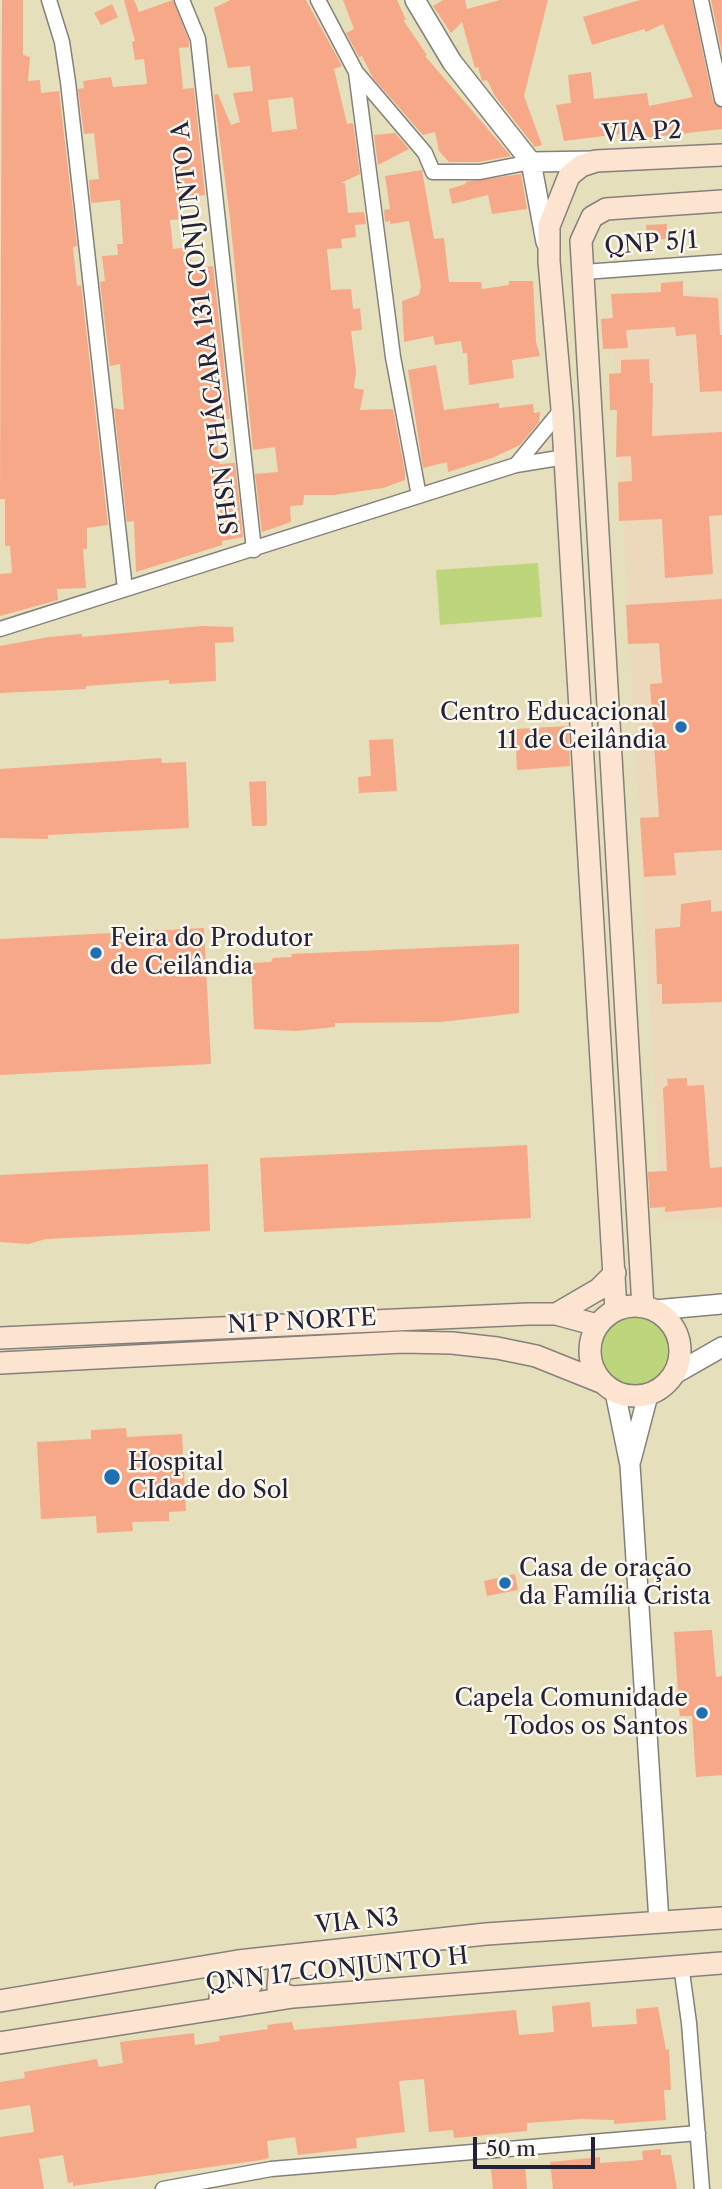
<!DOCTYPE html>
<meta charset="utf-8">
<style>
body{margin:0}
#map{position:relative;width:722px;height:2189px;overflow:hidden;background:#e6dfbb;font-family:"Libre Caslon Text",serif}
canvas{display:block}
.scale{position:absolute;left:473px;top:2137px;width:122px;height:32px;box-sizing:border-box;border:4px solid #22223b;border-top:0;padding-left:9px;font-size:21px;line-height:24px;white-space:nowrap;color:#22223b;-webkit-text-stroke:5px #fbf7ec;paint-order:stroke}
</style>
<div id="map">
<canvas width="722" height="2189"></canvas>
<div class="scale">50 m</div>
</div>
<script>
const context = document.querySelector('canvas').getContext('2d');
context.lineJoin = 'round';
function paint(path, color) {
  context.fillStyle = color;
  context.fill(path, 'evenodd');
}
function poly(rows) {
  const path = new Path2D();
  for (const r of rows) {
    if (r.length === 3) {
      path.moveTo(r[0] + r[2], r[1]);
      path.arc(r[0], r[1], r[2], 0, 2 * Math.PI);
      continue;
    }
    path.moveTo(r[0], r[1]);
    for (let i = 2; i < r.length; i += 2) path.lineTo(r[i], r[i + 1]);
  }
  return path;
}
function stroke(path, color, width, dash) {
  context.strokeStyle = color;
  context.lineWidth = width;
  context.lineCap = dash ? 'butt' : 'round';
  context.setLineDash(dash || []);
  context.stroke(path);
}
function label(font, color, halo, rows, align = 'center') {
  context.font = font + ' "Libre Caslon Text",serif';
  context.lineWidth = 5;
  context.setLineDash([]);
  context.textBaseline = 'middle';
  context.strokeStyle = halo;
  context.fillStyle = color;
  for (const [text, x, y, turn = 0] of rows) {
    context.save();
    context.translate(x, y);
    context.rotate((+turn || 0) * Math.PI / 180);
    context.textAlign = isNaN(turn) ? turn : align;
    if (halo) context.strokeText(text, 0, 0);
    context.fillText(text, 0, 0);
    context.restore();
  }
}
paint(poly([
 [722,291,722,1217,662,1220,611,299]
]), '#ecd8ba');
paint(poly([
 [538,563,542,617,440,625,436,570],
 [636,1352,36]
]), '#bdd67b');
paint(poly([
 [2,0,23,0,23,55,30,57,28,81,40,80,41,93,59,91,77,246,73,247,77,286,81,285,108,525,87,528,87,549,83,549,86,588,57,589,58,600,0,616,0,574,12,573,10,546,5,546,5,499,0,499],
 [124,0,134,0,139,12,173,0,189,41,189,47,179,48,183,89,194,88,205,195,181,197,183,219,170,220,173,249,189,247,192,268,213,266,230,419,216,420,219,464,235,463,243,537,222,541,222,545,136,572,134,521,127,522,114,408,124,410,120,364,110,366,100,282,105,281,102,256,118,255,117,244,123,244,120,200,91,203,89,180,99,179,94,133,84,134,78,89,84,88,83,81,111,77,113,87,147,84,144,59,135,60,132,42,135,41],
 [230,0,306,0,342,66,334,69,347,124,353,123,360,174,341,183,345,183,348,213,364,212,366,224,355,225,356,237,341,239,342,248,327,249,331,290,351,289,353,309,360,308,362,330,351,331,356,371,354,388,364,390,360,410,393,409,405,472,405,480,383,488,334,495,304,495,303,505,290,506,291,522,262,532,255,474,278,472,275,447,253,450,230,218,214,95,218,94,231,125,240,122,233,93,253,91,250,66,228,68,214,8],
 [293,97,297,129,272,132,268,100],
 [343,0,397,0,406,20,403,20,427,55,425,56,511,156,479,162,449,162,439,151,435,132,423,135,373,78,362,56,359,57,346,33,354,29],
 [443,0,465,0,467,9,500,0,548,0,524,96,542,145,535,147,495,96,487,80,482,81,478,67,475,68,462,22,451,33,433,6],
 [640,0,692,0,713,101,722,108,722,129,620,141,620,134,564,141,556,105,571,103,568,75,591,72,594,99,647,93,649,106,693,97,663,24,646,32,644,29,592,45,583,17],
 [711,0,722,0,722,53],
 [112,4,118,17,101,25,94,13],
 [395,133,409,149,378,165,374,135],
 [422,170,434,239,444,238,449,282,481,282,482,289,509,285,509,281,533,281,536,342,540,356,512,360,514,378,469,385,467,353,463,353,461,341,435,345,433,336,404,342,402,301,419,295,421,286,409,221,390,224,390,221,385,222,384,210,390,209,385,176],
 [521,174,527,209,492,214,488,195,452,204,449,189,466,184,465,182],
 [667,224,667,239,647,240,646,225],
 [683,281,683,296,718,298,720,335,722,335,722,391,700,392,696,334,676,336,675,327,626,330,628,348,603,349,601,319,613,318,611,294,661,292,661,283],
 [649,359,650,383,653,383,652,436,722,432,722,515,709,516,713,574,665,578,662,519,619,521,618,482,632,481,631,456,616,457,617,410,610,410,609,374,621,373,621,360],
 [436,365,444,410,499,403,499,408,533,404,534,413,540,412,539,422,520,445,492,458,448,472,447,462,423,468,408,370],
 [722,599,722,850,674,853,676,875,644,877,640,818,659,817,650,684,662,683,659,643,628,644,626,605],
 [202,626,233,627,234,642,215,643,216,681,169,684,169,680,86,686,86,689,0,693,0,646,49,637,82,634,82,637],
 [568,726,570,766,517,770,515,729],
 [393,739,397,791,359,793,358,777,371,776,369,740],
 [161,758,162,763,186,762,189,828,48,835,48,839,0,838,0,769],
 [266,781,267,823,266,826,252,826,249,782],
 [711,900,711,912,722,911,722,1002,662,1004,662,984,657,984,655,929,680,927,681,904],
 [204,928,211,1064,0,1075,0,939],
 [519,944,519,1013,441,1022,335,1023,335,1027,296,1031,254,1029,251,963,271,962,273,958,292,957,291,954],
 [687,1078,687,1086,704,1085,710,1168,722,1167,722,1207,665,1212,665,1207,650,1208,648,1172,667,1171,663,1088,668,1085,667,1079],
 [527,1145,531,1218,264,1232,260,1158],
 [208,1164,210,1231,46,1239,28,1244,0,1242,0,1175],
 [126,1428,127,1437,182,1434,186,1511,169,1512,169,1521,132,1522,133,1531,97,1533,96,1516,41,1519,37,1442,91,1439,91,1430],
 [515,1574,518,1590,487,1596,484,1581],
 [712,1630,716,1677,722,1676,722,1775,696,1777,692,1716,680,1716,679,1710,674,1632],
 [590,2002,592,2027,637,2024,636,2009,658,2007,666,2050,669,2049,671,2090,664,2090,666,2120,614,2124,614,2120,582,2119,527,2123,527,2131,454,2138,453,2130,429,2132,424,2079,399,2081,405,2132,356,2138,357,2148,298,2155,295,2137,267,2141,269,2158,261,2160,73,2186,73,2182,68,2183,63,2155,39,2159,44,2189,0,2189,0,2137,34,2132,30,2105,0,2110,0,2082,25,2078,24,2072,97,2059,99,2067,123,2063,120,2042,194,2033,195,2045,220,2041,219,2036,268,2029,267,2025,292,2022,294,2030,516,2010,519,2035,554,2032,552,2006],
 [661,2149,661,2155,671,2155,677,2189,553,2189,550,2162,600,2157,600,2163,643,2160,642,2151],
 [525,2166,527,2189,493,2189,491,2169]
]), '#f6a889');
const minor = poly([
 [49,0,62,42,68,82,125,589],
 [182,0,198,39,254,550],
 [318,0,356,72,425,153,433,172,480,172,531,162],
 [701,0,722,99],
 [356,72,393,357,419,496],
 [584,272,722,262],
 [516,465,562,409],
 [0,629,516,465,565,457],
 [681,1965,689,2023,702,2189],
 [163,2189,271,2169,698,2133]
]);
const tertiary = poly([
 [415,0,452,62,531,162,546,242],
 [531,162,595,161],
 [655,1310,722,1304],
 [673,1375,722,1347],
 [615,1392,630,1465,659,1922],
 [631,1460,648,1395]
]);
const secondary = poly([
 [635,1351,45],
 [643,1307,581,241,592,217,606,209,722,201],
 [616,1310,562,409,549,261,549,226,569,176,581,166,596,161,722,155],
 [556,1314,599,1289,615,1273],
 [0,1338,528,1314,556,1314,597,1325],
 [0,1363,402,1342,452,1343,497,1348,536,1356,601,1382],
 [220,1997,245,1992,252,1983,248,1967,238,1961],
 [293,1997,284,1995,278,1988,279,1974,287,1968,308,1965],
 [0,2001,238,1961,486,1934,722,1918],
 [0,2043,293,1997,722,1963]
]);
stroke(minor, '#84807b', 17);
stroke(tertiary, '#84807b', 22);
stroke(secondary, '#84807b', 24);
stroke(minor, '#fff', 14);
stroke(tertiary, '#fff', 19);
stroke(secondary, '#fde4d1', 21);
for (const [x, y, r, color] of [
 [681,727,7,"#1f6fb2"],
 [96,953,7,"#1f6fb2"],
 [112,1477,9,"#1f6fb2"],
 [505,1583,7,"#1f6fb2"],
 [702,1713,7,"#1f6fb2"]
]) {
  const dot = new Path2D();
  dot.arc(x, y, r, 0, 2 * Math.PI);
  context.fillStyle = color;
  context.fill(dot);
  stroke(dot, '#fbf7ec', 2.5);
}
label('24px', '#22223b', '#fbf7ec', [
 ["VIA P2",642,133,-3],
 ["QNP 5/1",651,244,-4],
 ["SHSN CHÁCARA 131 CONJUNTO A",206,328,-97],
 ["N1 P NORTE",302,1322,-3],
 ["VIA N3",357,1922,-6],
 ["QNN 17 CONJUNTO H",337,1970,-6]
]);
label('24px', '#22223b', '#fbf7ec', [
 ["Centro Educacional",667,713,"right"],
 ["11 de Ceilândia",667,741,"right"],
 ["Feira do Produtor",110,939],
 ["de Ceilândia",110,967],
 ["Hospital",128,1463],
 ["CIdade do Sol",128,1491],
 ["Casa de oração",519,1569],
 ["da Família Crista",519,1597],
 ["Capela Comunidade",688,1699,"right"],
 ["Todos os Santos",688,1727,"right"]
], 'left');
</script>
